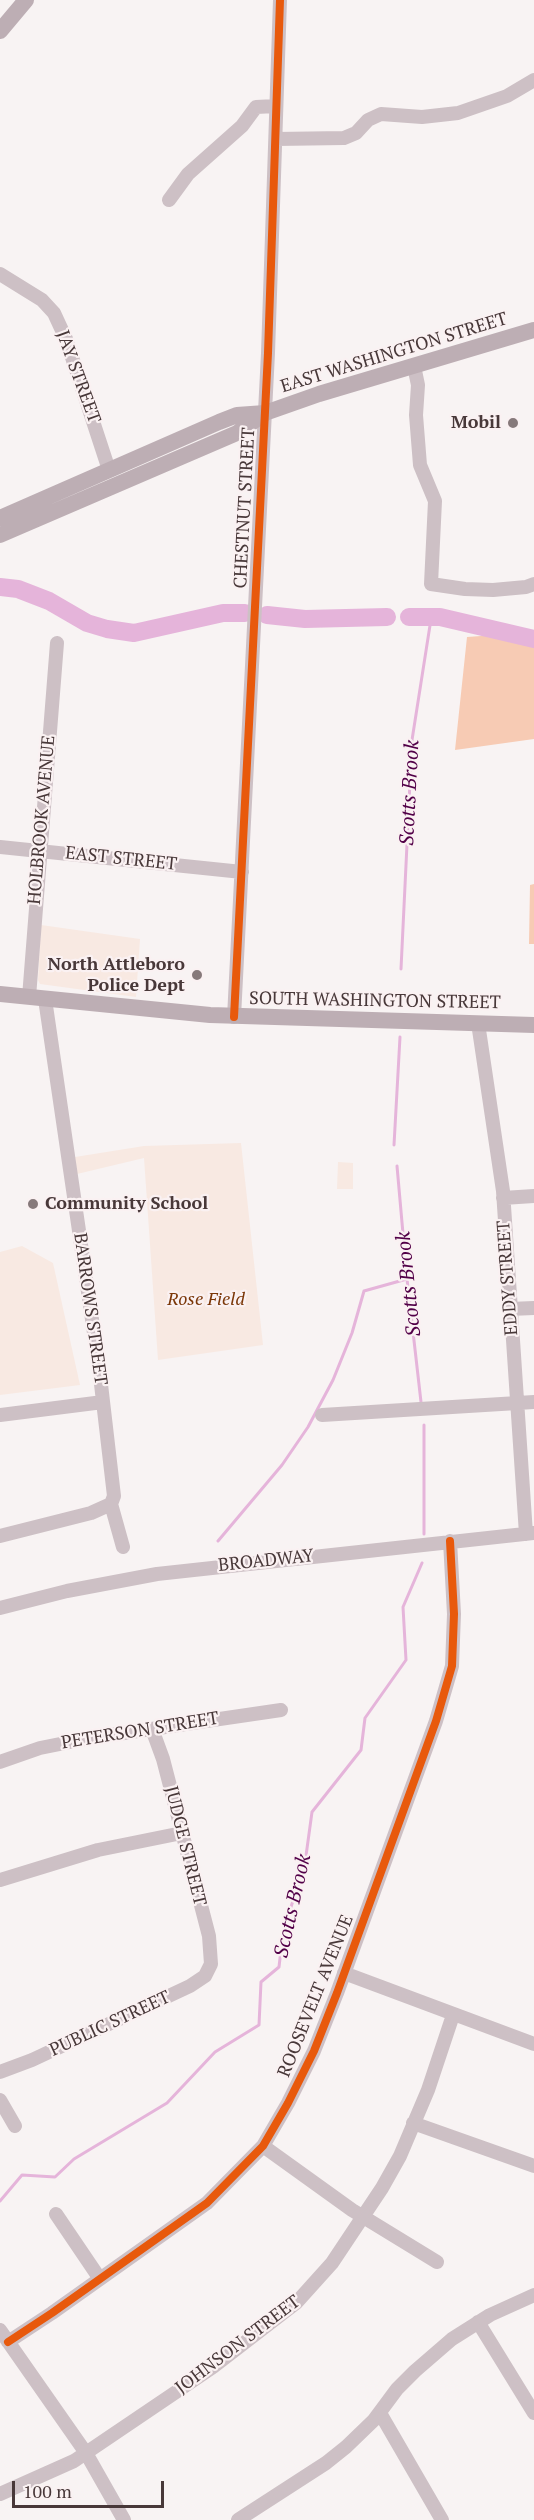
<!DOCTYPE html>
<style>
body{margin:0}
#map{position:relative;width:534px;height:2520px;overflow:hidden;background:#f8f3f3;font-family:"PT Serif",serif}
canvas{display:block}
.scale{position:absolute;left:12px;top:2481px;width:152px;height:27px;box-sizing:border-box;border:3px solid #483839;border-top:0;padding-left:8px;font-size:18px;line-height:21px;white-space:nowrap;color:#483839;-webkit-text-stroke:4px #faf1f2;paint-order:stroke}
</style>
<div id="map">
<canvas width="534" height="2520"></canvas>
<div class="scale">100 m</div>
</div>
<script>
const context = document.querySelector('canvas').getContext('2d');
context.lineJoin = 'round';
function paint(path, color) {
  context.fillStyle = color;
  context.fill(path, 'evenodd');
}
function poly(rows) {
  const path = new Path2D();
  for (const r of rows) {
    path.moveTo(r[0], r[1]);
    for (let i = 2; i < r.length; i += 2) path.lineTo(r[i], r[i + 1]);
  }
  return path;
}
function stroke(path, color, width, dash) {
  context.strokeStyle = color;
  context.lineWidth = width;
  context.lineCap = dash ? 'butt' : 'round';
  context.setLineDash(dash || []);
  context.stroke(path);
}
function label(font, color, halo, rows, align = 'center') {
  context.font = font + ' "PT Serif",serif';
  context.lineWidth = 4.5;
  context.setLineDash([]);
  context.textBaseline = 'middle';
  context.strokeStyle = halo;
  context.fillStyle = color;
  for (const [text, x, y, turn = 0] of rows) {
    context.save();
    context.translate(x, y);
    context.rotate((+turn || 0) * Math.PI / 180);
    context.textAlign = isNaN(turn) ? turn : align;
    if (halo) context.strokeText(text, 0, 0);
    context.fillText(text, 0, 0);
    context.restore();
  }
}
paint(poly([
 [41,925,140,939,136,997,40,984,38,980],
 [241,1143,263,1345,158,1360,144,1158,77,1174,75,1157,144,1146],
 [338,1162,353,1163,353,1189,337,1189],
 [22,1246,53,1263,80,1385,0,1395,0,1252]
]), '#f8e9e2');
paint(poly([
 [509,634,534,639,534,739,455,750,467,637],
 [534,884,534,944,529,944,530,885]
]), '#f7cbb4');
stroke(poly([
 [401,969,412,740,431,619],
 [394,1145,400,1037],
 [397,1166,407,1279,421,1402],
 [424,1425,424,1534],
 [218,1541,282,1465,308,1427,333,1380,352,1333,364,1291,407,1279],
 [0,2201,22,2175,55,2177,74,2159,167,2103,215,2052,259,2025,261,1982,279,1967,283,1932,305,1863,312,1812,361,1750,365,1718,406,1660,403,1607,422,1563]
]), '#e5b4da', 3);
stroke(poly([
 [0,587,18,589,49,601,87,623,107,629,134,633,223,613,245,613],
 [267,615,305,619,387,617],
 [409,617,440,617,534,639]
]), '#e5b4da', 18);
stroke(poly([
 [276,139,344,138,356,133,368,120,381,114,422,117,458,113,507,96,534,80],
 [169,200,188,174,242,126,256,107,276,106],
 [0,274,42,300,54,313,66,339,109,470],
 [414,366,418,385,416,415,420,465,435,501,431,584,465,589,493,590,526,587,534,584],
 [0,847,242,872],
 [29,997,57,643],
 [45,999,99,1367,114,1496,111,1504,123,1547],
 [234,1017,268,353,280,0],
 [478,1023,503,1191,526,1534],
 [503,1198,534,1196],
 [510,1309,534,1308],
 [0,1415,103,1402],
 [322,1415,534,1402],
 [0,1536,91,1513,111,1504],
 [0,1608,67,1591,157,1574,534,1533],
 [0,1762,40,1748,90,1738,281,1710],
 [0,1880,98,1850,182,1833],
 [344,1973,534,2044],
 [0,2072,32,2060,190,1986,205,1976,211,1964,209,1936,163,1759,152,1729],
 [0,2100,15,2126],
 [413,2123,534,2166],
 [263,2146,352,2210,437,2262],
 [56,2214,100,2279],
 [478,2322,534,2413],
 [0,2330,86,2453,124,2520],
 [8,2342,52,2313,207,2203,263,2146,288,2103,314,2051,337,1993,436,1721,452,1666,454,1614,450,1541],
 [380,2413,442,2520],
 [0,2494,74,2461,213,2367,296,2303,332,2263,382,2188,400,2156,428,2090,453,2015],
 [238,2520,326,2463,346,2447,374,2420,397,2389,415,2371,452,2339,490,2315,534,2295]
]), '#cdc0c5', 14);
stroke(poly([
 [0,31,26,0],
 [0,518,219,422,237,415,265,413,319,394,534,330],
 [0,535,237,433,264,414],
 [0,994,210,1015,534,1025]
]), '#bdaeb4', 16);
stroke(poly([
 [234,1017,268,353,280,0],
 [8,2342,52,2313,207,2203,263,2146,288,2103,314,2051,337,1993,436,1721,452,1666,454,1614,450,1541]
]), '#e8590c', 8);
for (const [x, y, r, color] of [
 [513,423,6,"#86797a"],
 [197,975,6,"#86797a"],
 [33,1204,6,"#86797a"]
]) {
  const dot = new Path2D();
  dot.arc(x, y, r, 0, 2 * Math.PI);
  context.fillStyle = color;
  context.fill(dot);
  stroke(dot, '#faf1f2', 2);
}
label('18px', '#483839', '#faf1f2', [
 ["EAST WASHINGTON STREET",394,353,-17],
 ["JAY STREET",78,377,70],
 ["CHESTNUT STREET",245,508,-87],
 ["HOLBROOK AVENUE",42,820,-85],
 ["EAST STREET",121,859,6],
 ["SOUTH WASHINGTON STREET",375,1001,1],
 ["EDDY STREET",508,1278,-94],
 ["BARROWS STREET",90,1309,82],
 ["BROADWAY",266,1561,-6],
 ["PETERSON STREET",140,1731,-9],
 ["JUDGE STREET",185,1846,76],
 ["ROOSEVELT AVENUE",316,1996,-68],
 ["PUBLIC STREET",110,2024,-25],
 ["JOHNSON STREET",238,2345,-37]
]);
label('bold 18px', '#483839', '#faf1f2', [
 ["Mobil",501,423],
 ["North Attleboro",185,965],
 ["Police Dept",185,986],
 ["Community School",45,1204,"left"]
], 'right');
label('italic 18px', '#7b3708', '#faf1f2', [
 ["Rose Field",206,1300]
]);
label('italic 20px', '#520048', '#faf1f2', [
 ["Scotts Brook",410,793,-87],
 ["Scotts Brook",409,1284,-96],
 ["Scotts Brook",293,1906,-77]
]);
</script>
